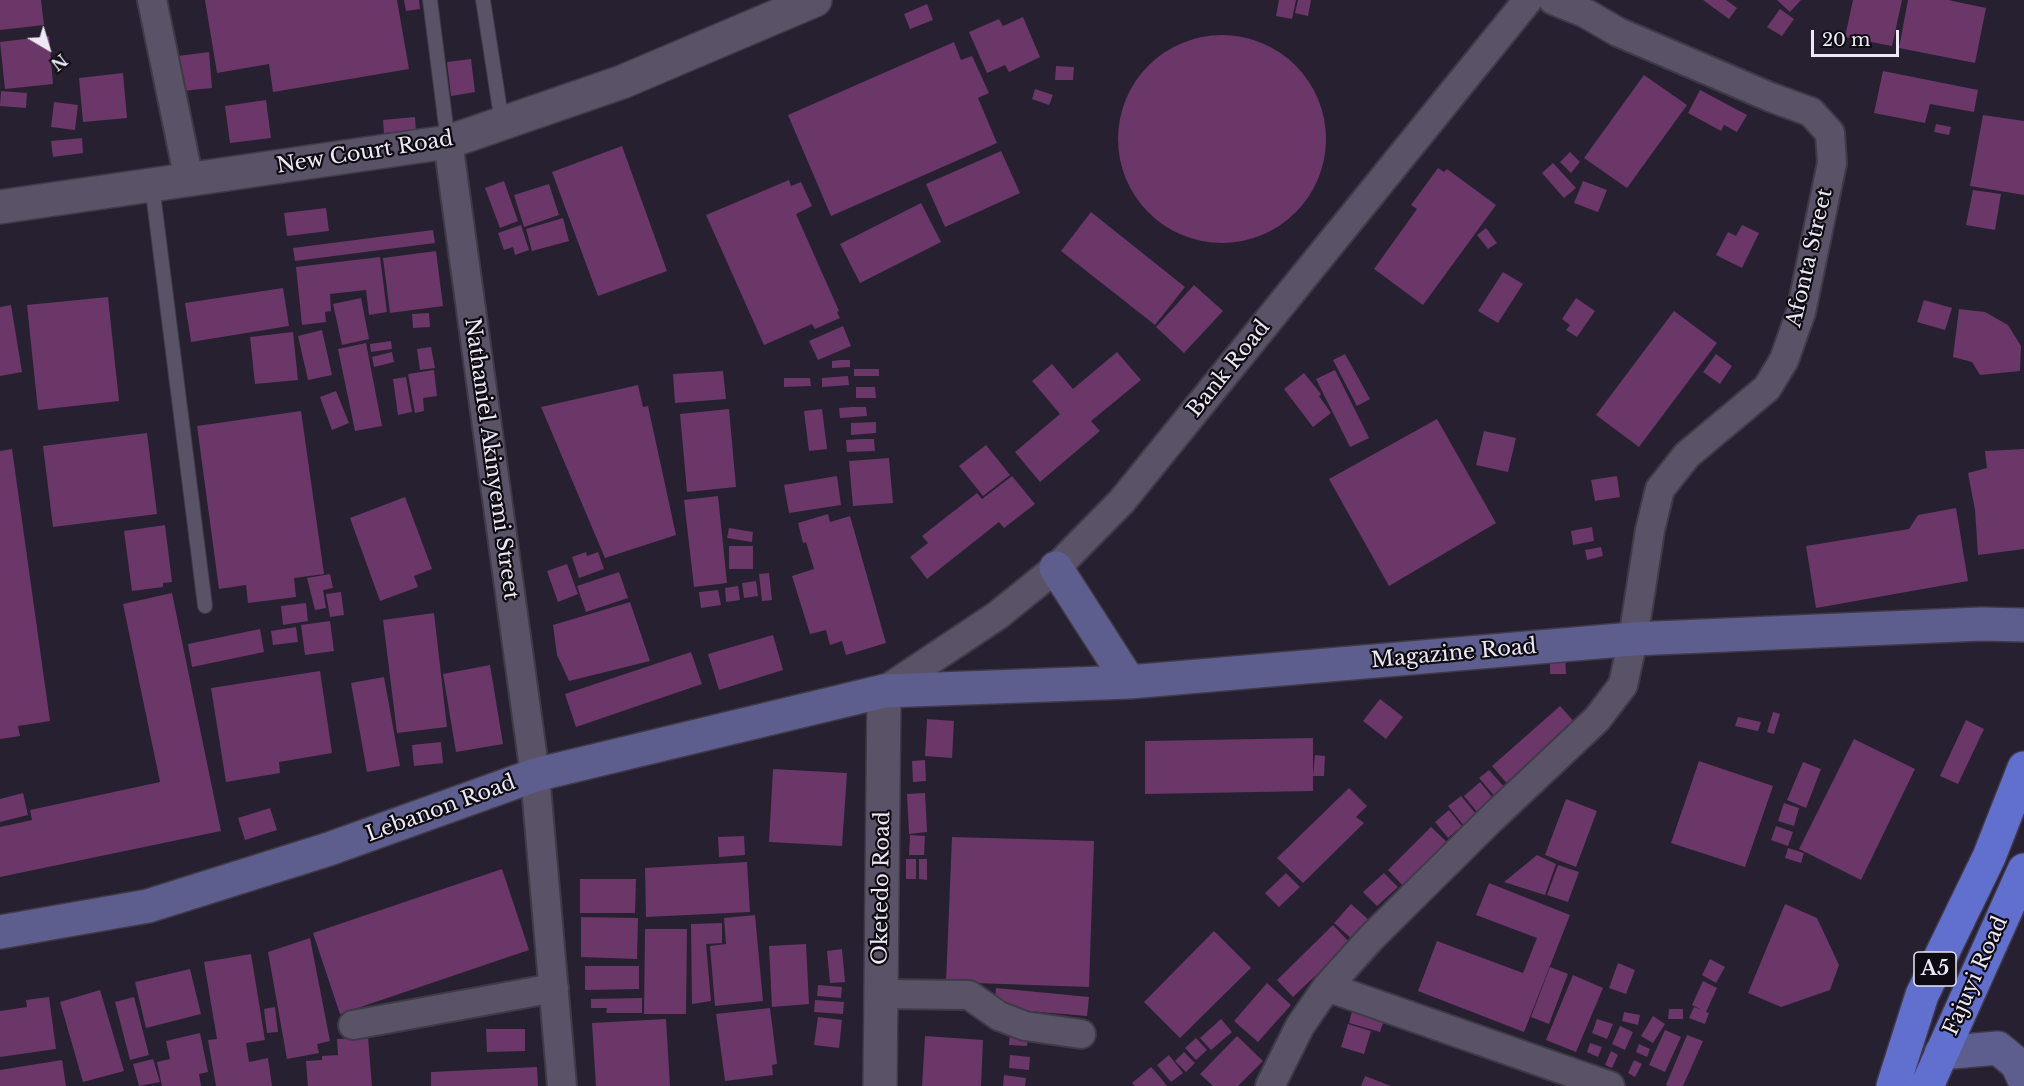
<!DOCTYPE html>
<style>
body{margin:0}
#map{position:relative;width:2024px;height:1086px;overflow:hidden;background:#262030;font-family:"Libre Baskerville",serif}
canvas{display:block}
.north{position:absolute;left:18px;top:18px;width:60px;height:60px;-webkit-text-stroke:4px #0e0b12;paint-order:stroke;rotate:142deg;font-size:16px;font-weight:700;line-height:24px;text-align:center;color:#ece9f4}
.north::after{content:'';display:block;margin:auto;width:21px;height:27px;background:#ece9f4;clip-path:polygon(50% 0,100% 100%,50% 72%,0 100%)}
.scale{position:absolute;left:1811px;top:30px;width:88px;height:27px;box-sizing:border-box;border:3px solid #ece9f4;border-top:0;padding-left:8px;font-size:18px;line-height:21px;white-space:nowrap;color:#ece9f4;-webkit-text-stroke:4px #0e0b12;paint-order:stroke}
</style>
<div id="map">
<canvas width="2024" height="1086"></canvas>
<div class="north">N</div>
<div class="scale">20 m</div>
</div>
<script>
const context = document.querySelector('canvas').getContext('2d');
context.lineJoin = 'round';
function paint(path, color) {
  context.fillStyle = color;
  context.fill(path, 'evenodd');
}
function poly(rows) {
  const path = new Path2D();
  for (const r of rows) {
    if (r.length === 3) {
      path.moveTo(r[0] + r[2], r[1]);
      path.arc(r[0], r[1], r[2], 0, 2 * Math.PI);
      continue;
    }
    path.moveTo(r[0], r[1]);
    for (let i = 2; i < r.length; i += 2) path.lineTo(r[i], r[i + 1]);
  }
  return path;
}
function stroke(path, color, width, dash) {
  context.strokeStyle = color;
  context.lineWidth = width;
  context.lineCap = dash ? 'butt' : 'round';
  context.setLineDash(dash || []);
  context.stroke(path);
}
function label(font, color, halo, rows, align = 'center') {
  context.font = font + ' "Libre Baskerville",serif';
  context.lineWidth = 4.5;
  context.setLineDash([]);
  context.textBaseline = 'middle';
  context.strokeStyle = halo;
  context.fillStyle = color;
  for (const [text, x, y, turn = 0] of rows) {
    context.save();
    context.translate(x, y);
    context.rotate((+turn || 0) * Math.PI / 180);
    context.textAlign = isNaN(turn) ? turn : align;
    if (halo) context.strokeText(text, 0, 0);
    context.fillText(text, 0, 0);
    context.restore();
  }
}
paint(poly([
 [0,0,41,0,44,25,0,30],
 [205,0,397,0,409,69,273,92,269,64,217,73],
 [404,0,419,0,420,9,406,11],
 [1279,0,1296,0,1292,19,1276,16],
 [1298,0,1311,0,1308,16,1295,13],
 [1703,0,1726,0,1737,8,1729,19],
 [1777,0,1801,0,1790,12],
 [1853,0,1902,0,1892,46,1845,37],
 [1908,0,1948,0,1986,8,1975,63,1899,48],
 [927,4,933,20,910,29,904,14],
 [1780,9,1794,19,1782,36,1767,27],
 [1023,17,1040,57,1009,72,1005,65,987,73,969,32,999,19,1003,26],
 [1222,139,104],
 [49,36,53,84,5,89,0,42],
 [954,42,961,60,972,56,989,93,978,98,997,143,831,216,788,115],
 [209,52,212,88,181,91,178,56],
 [471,59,475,92,451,96,447,62],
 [1056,66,1074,67,1073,80,1055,80],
 [1883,71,1978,90,1974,112,1930,104,1925,123,1874,113],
 [123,73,127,118,83,122,79,78],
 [1644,75,1687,105,1627,188,1584,158],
 [1035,89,1053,95,1049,105,1032,99],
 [1700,90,1747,115,1737,132,1724,125,1721,131,1688,113],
 [1,91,27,93,26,108,0,106],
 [266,100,271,138,230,143,225,106],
 [54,102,78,105,75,130,51,127],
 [1983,115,2024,121,2024,195,1970,186],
 [415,117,416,130,384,133,383,120],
 [1936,124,1951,127,1949,135,1934,132],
 [82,138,83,153,53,157,51,141],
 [622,146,667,271,598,296,552,172],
 [1001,151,1020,193,945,227,926,184],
 [1570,152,1580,162,1571,173,1560,162],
 [1553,163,1576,188,1564,198,1542,173],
 [1438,168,1444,172,1447,169,1496,205,1423,305,1374,269,1417,209,1411,205],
 [789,180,791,186,801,182,812,206,796,214,839,311,837,312,840,318,815,329,812,324,764,345,706,215],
 [504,181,518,221,500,228,485,188],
 [1583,181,1607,190,1598,212,1574,203],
 [549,184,559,215,524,227,514,195],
 [1973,190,2001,194,1995,230,1966,225],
 [921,203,941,242,860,283,840,244],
 [326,208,329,231,287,236,284,213],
 [1091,212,1185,287,1155,325,1061,251],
 [563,218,569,241,532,251,526,229],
 [521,225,529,250,515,255,513,247,504,250,498,233],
 [1742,225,1759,233,1742,268,1716,255,1728,232,1736,236],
 [1486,228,1497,243,1488,249,1477,235],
 [433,230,435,243,295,261,293,248],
 [436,251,443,306,390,313,383,258],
 [380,257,387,312,369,315,366,290,330,294,331,311,325,312,326,322,302,325,296,267],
 [1503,272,1523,284,1498,323,1478,311],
 [1194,285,1223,311,1184,353,1156,327],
 [283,288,289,326,191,342,185,303],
 [108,297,119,401,38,410,27,305],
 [361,298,369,339,342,345,333,304],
 [1576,298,1595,311,1577,337,1566,330,1570,325,1562,319],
 [1924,300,1952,308,1945,330,1917,322],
 [11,305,22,372,0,376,0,307],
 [1959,309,1985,312,2008,325,2021,346,2020,371,1980,375,1972,362,1953,357],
 [1674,311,1717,343,1639,447,1596,415],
 [429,313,430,327,413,328,412,314],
 [843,326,851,346,818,360,809,341],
 [322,330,332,375,308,380,298,336],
 [293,332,298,380,255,384,250,337],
 [391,341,392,349,371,352,370,344],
 [366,343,382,426,355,431,338,349],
 [431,347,435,368,420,370,417,349],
 [392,352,394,362,374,367,372,357],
 [1117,352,1141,380,1091,421,1100,431,1040,482,1015,452,1060,414,1032,381,1052,364,1073,389],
 [1345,354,1370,399,1357,406,1333,360],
 [1716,354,1732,366,1720,384,1703,372],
 [840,360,850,360,850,367,832,368,832,361],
 [854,369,879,369,879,376,854,376],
 [434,370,437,396,423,398,424,411,415,413,408,374],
 [1335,370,1369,438,1350,447,1316,379],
 [723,371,726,399,675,403,673,374],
 [1304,373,1321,394,1319,396,1331,413,1313,427,1284,389],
 [848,376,849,385,822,387,822,378],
 [406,377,412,412,398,415,393,379],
 [784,378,810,378,811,386,784,387],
 [638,385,643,407,648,406,676,535,605,558,541,407],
 [856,387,875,387,876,398,856,398],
 [336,391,349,423,332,430,320,397],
 [852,407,866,407,867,416,840,418,839,408],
 [729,409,736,487,687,492,680,414],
 [822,409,827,449,809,451,804,411],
 [301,411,324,574,294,578,296,597,248,603,246,585,219,589,197,426],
 [1437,419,1496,523,1389,586,1329,479],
 [876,422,876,433,851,435,851,423],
 [1484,431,1516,438,1508,472,1476,465],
 [147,433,157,514,53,527,43,446],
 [862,439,874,439,875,451,847,452,846,440],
 [986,445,1010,475,983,496,959,466],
 [12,449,50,721,18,726,20,736,0,739,0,451],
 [2024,449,2024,549,1978,555,1975,510,1968,473,1987,468,1985,451],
 [889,458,893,503,853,506,849,461],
 [837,476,841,505,789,513,784,485],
 [1012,476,1035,504,1004,528,999,522,927,579,910,557,928,543,922,536,977,493,982,499],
 [1617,476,1620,497,1595,501,1591,480],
 [718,496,727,583,694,587,684,500],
 [405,497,432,569,414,576,418,587,380,601,350,518],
 [1956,508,1968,581,1816,608,1806,546,1909,529,1918,515],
 [828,514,830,522,850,516,886,643,846,655,842,641,830,645,826,630,810,634,792,576,814,569,806,542,803,543,798,523],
 [165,525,172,582,163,583,163,587,132,591,124,531],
 [1592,527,1594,541,1573,545,1571,531],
 [729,528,753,532,752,542,727,538],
 [729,546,753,546,753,569,729,569],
 [1601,547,1603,556,1587,560,1585,550],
 [586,552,587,556,598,552,604,569,579,578,572,557],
 [567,564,578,594,558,602,547,571],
 [619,572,628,598,586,612,577,586],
 [769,573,772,600,762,601,759,574],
 [330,574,333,588,323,590,326,608,315,610,307,578],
 [756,581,758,596,744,598,742,583],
 [738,586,740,600,726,602,725,588],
 [718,590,721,605,701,608,699,592],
 [341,592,344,615,330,617,326,594],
 [172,593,221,831,0,877,0,827,32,820,30,810,160,782,123,604],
 [630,602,650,661,569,681,557,655,553,625],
 [306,603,308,621,283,625,281,606],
 [434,613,447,727,397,733,383,620],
 [330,621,334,651,305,655,301,625],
 [296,627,298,642,273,645,271,631],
 [260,629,264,652,192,667,188,644],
 [773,635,783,670,719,690,708,654],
 [691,652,702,684,576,727,565,694],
 [1565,653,1566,674,1550,674,1550,654],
 [490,665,503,744,456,752,443,674],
 [320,671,332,753,279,762,280,773,226,782,211,688],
 [384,677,400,766,367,772,351,683],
 [1380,699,1403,717,1386,739,1363,721],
 [1560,706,1578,726,1510,787,1492,766],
 [1773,712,1780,714,1774,734,1767,732],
 [1738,717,1761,722,1758,731,1735,726],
 [927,719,954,721,952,758,925,756],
 [1966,720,1984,729,1958,784,1940,776],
 [1313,738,1313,791,1145,794,1145,741],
 [1854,739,1915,769,1861,880,1799,849],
 [441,742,443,763,414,766,412,745],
 [1315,755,1325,756,1324,776,1313,776],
 [925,760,926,781,913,782,912,761],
 [1699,761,1773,786,1745,867,1671,843],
 [1803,762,1821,769,1806,808,1787,800],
 [773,769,847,773,842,846,769,842],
 [1489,770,1506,789,1496,798,1479,778],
 [1480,782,1494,799,1478,813,1464,796],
 [1349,788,1367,806,1356,817,1364,823,1303,883,1277,858],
 [23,793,28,815,0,822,0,799],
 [925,793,927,832,909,834,907,794],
 [1461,796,1477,815,1464,826,1448,806],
 [1566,799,1597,811,1576,867,1545,855],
 [1784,803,1799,808,1794,826,1778,821],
 [270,808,277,830,245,840,238,818],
 [1449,810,1462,826,1448,838,1435,822],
 [1776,826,1793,832,1788,846,1771,840],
 [1431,827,1448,843,1404,887,1388,870],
 [910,835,925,836,924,855,909,855],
 [744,836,745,855,719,857,718,837],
 [952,837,1094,841,1089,987,946,982],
 [1788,848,1804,853,1801,863,1785,858],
 [1537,855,1556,864,1545,895,1504,882],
 [906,859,916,859,916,879,906,879],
 [919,859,927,859,927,880,919,879],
 [747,862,750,912,646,917,645,868],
 [1558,865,1579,872,1568,902,1547,895],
 [502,869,529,950,340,1014,313,933],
 [1286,873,1300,887,1279,907,1265,893],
 [1384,873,1398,887,1377,906,1363,892],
 [580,879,636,879,635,913,580,913],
 [1489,883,1570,915,1524,1032,1418,991,1437,941,1523,973,1537,938,1476,915],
 [1351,904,1370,921,1353,940,1334,923],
 [1785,904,1817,918,1839,965,1830,990,1781,1007,1748,993],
 [755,915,763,1001,715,1006,710,946,726,944,724,918],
 [581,917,638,918,637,959,581,957],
 [722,923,722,943,706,944,711,1001,692,1004,691,924],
 [1333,925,1350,943,1293,997,1277,980],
 [645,929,687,929,686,1014,644,1014],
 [1214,931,1251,968,1180,1038,1144,1002],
 [310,938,330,1041,317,1044,319,1053,287,1059,268,952],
 [806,944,809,1004,772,1007,769,946],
 [842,949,845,982,830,983,827,951],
 [251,954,265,1040,246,1043,249,1062,268,1058,272,1086,216,1086,208,1040,217,1039,204,962],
 [1710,959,1725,967,1716,983,1702,975],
 [1618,963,1635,970,1626,994,1609,988],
 [585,966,639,966,639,989,585,990],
 [1550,967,1568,974,1549,1024,1531,1017],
 [190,969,201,1014,146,1028,135,982],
 [1573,975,1603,988,1576,1052,1546,1040],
 [1703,981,1717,988,1706,1012,1709,1013,1705,1024,1689,1018,1694,1007,1702,1010,1692,1005],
 [1267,983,1291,1005,1258,1042,1234,1021],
 [818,985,842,987,841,998,817,996],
 [996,988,1089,997,1087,1016,994,1008],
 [100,990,124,1071,83,1082,60,1002],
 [49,997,56,1049,0,1057,0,1011,27,1007,26,1000],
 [134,997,149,1055,130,1060,115,1002],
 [642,998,642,1013,606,1013,607,1008,591,1008,591,999],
 [815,1000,844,1002,843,1014,814,1012],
 [275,1007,278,1032,267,1033,264,1009],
 [770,1008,777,1064,772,1065,773,1075,725,1081,716,1014],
 [1669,1009,1683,1009,1683,1019,1668,1019],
 [1352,1011,1384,1020,1380,1032,1349,1023],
 [1624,1012,1640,1015,1638,1025,1622,1021],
 [1653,1016,1665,1024,1653,1043,1641,1036],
 [818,1017,842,1020,839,1048,814,1045],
 [666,1019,670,1086,596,1086,592,1023],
 [1221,1019,1232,1032,1211,1050,1200,1038],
 [1597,1019,1613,1024,1607,1039,1592,1033],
 [1348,1024,1371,1031,1364,1054,1341,1047],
 [1620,1026,1633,1032,1625,1050,1612,1044],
 [486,1029,525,1029,525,1051,487,1052],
 [1010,1030,1028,1031,1027,1046,1009,1045],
 [1665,1030,1681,1037,1665,1072,1649,1065],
 [200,1033,208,1072,199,1074,201,1086,162,1086,157,1062,170,1059,166,1041],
 [1687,1035,1703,1041,1683,1086,1668,1086,1666,1085],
 [925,1036,983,1040,981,1086,922,1086],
 [1237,1036,1263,1061,1238,1086,1213,1086,1200,1074],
 [368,1037,372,1086,308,1086,306,1061,322,1060,322,1056,338,1055,337,1039],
 [1196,1038,1207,1050,1196,1060,1185,1048],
 [1590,1043,1602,1047,1598,1057,1587,1052],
 [1639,1044,1650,1049,1647,1057,1636,1052],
 [1611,1051,1618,1055,1612,1068,1605,1065],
 [1184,1052,1195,1063,1186,1072,1175,1061],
 [1010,1055,1030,1057,1029,1070,1009,1068],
 [1169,1055,1183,1073,1171,1082,1157,1065],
 [153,1059,160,1082,139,1086,133,1064],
 [62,1060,66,1086,0,1086,0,1070],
 [1634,1060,1642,1064,1635,1077,1628,1073],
 [537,1067,538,1086,431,1086,431,1072],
 [1151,1067,1160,1077,1167,1086,1135,1086,1132,1083],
 [1004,1075,1026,1078,1025,1086,1003,1086],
 [1365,1076,1391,1086,1361,1086]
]), '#6a3768');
const service = poly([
 [430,0,448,142],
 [483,0,502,123],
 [152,185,205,606]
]);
const minor = poly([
 [152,0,189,180],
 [448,142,535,775,562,1086],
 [884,691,998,615,1056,568,1122,501,1528,0],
 [1327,987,1610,1086],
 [881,994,969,995,999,1016,1025,1026,1081,1034],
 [353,1025,554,988],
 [1270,1086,1300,1026,1327,987,1371,938,1492,818,1597,719,1623,685,1633,639,1650,530,1660,489,1687,455,1767,388,1784,360,1801,312,1832,163,1830,133,1811,112,1770,97,1618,32,1585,13,1553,0]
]);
const tertiary = poly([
 [0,207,448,142,622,82,815,0],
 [880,1086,884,691]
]);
const secondary = poly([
 [1056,568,1129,682],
 [0,932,148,906,329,849,535,775,884,691,1129,682,1633,639,1981,624,2024,625],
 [1941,1053,1998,1048,2017,1064,2024,1079]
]);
const trunk = poly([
 [1893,1086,1922,995,1989,857,2024,768],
 [1927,1086,2024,870]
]);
stroke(service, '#403a48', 16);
stroke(minor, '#403a48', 32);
stroke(tertiary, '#403a48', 36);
stroke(secondary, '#403a48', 36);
stroke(trunk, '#403a48', 36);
stroke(service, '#5a5367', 14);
stroke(minor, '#5a5367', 28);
stroke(tertiary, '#5a5367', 33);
stroke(secondary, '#5d5e8e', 33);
stroke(trunk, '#616fcf', 33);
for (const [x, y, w] of [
 [1935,969,42]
]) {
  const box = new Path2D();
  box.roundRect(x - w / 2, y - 17, w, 34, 4.5);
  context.fillStyle = '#0e0b12';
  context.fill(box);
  stroke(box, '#ece9f4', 1.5);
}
label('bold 20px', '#ece9f4', null, [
 ["A5",1935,969]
]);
label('21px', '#ece9f4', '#0e0b12', [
 ["New Court Road",365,153,-9],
 ["Afonta Street",1810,258,-77],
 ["Bank Road",1229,369,-51],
 ["Nathaniel Akinyemi Street",491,459,82],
 ["Magazine Road",1454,654,-5],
 ["Lebanon Road",441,809,-20],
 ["Oketedo Road",882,888,-89],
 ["Fajuyi Road",1976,976,-66]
]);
</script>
